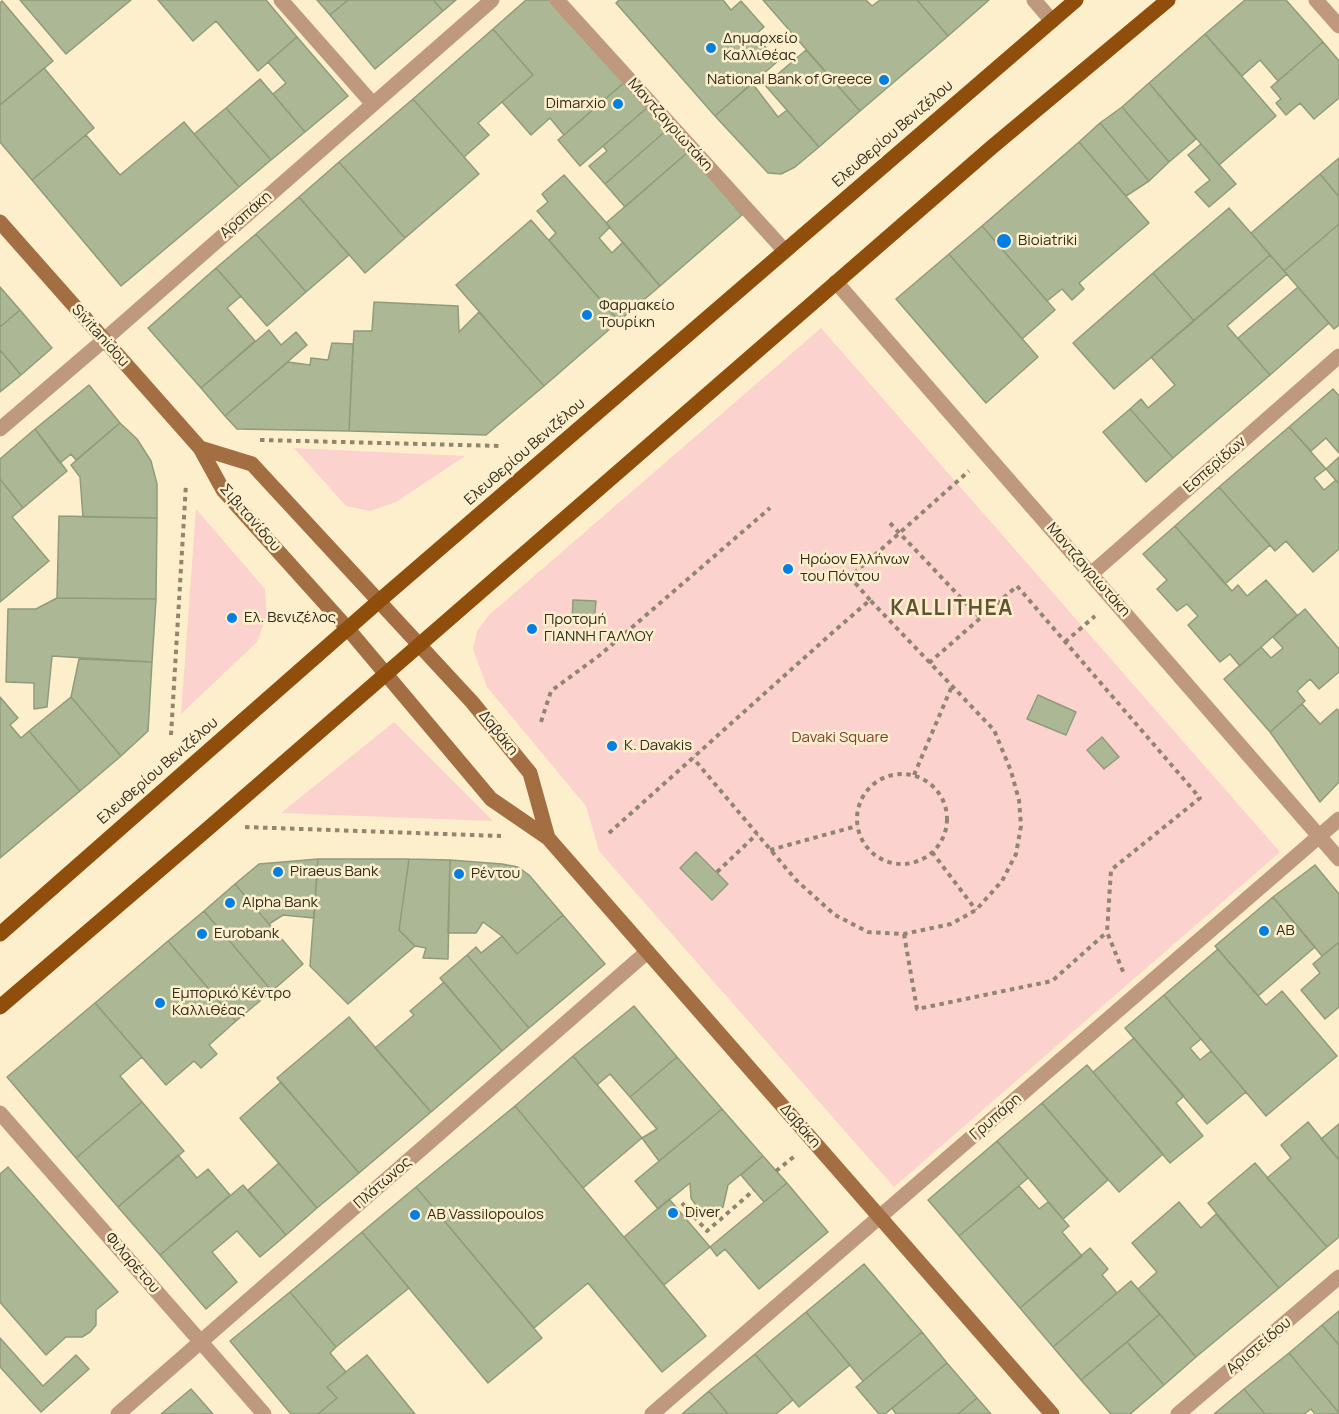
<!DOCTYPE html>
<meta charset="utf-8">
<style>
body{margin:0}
canvas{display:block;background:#fdefcb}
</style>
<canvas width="1339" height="1414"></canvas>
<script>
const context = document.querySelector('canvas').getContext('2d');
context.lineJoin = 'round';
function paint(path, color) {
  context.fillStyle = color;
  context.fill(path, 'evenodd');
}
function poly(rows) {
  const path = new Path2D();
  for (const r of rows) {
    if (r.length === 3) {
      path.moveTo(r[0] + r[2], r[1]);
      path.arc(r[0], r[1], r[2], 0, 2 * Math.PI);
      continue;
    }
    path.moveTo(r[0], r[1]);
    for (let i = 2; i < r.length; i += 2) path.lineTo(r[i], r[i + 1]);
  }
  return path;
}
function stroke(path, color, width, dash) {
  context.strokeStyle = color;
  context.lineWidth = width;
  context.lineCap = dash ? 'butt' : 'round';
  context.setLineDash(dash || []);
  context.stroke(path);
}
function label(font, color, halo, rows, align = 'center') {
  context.font = font + ' Manrope,sans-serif';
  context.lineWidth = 5;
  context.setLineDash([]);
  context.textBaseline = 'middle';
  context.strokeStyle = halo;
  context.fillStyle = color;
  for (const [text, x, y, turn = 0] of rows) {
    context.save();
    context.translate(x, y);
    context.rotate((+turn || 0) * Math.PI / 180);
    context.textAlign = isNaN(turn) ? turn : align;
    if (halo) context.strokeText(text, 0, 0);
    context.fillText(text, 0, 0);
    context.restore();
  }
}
paint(poly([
 [821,328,1280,852,894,1187,599,851,586,806,487,687,473,649,477,631,489,615],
 [294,448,465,456,396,502,370,511,346,506],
 [196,509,265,589,267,616,257,642,181,714],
 [394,722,493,821,281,813]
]), '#fcd2ce');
const building = poly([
 [20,0,131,0,66,54,20,0],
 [158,0,266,0,297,37,258,71,216,21,193,41,158,0],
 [317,0,348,0,330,15,317,0],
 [348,0,433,0,443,11,375,69,330,15,348,0],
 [433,0,456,0,443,11,433,0],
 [526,0,554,0,626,81,564,135,550,118,531,135,502,102,533,75,493,29,526,0],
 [619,0,723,0,731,10,741,1,764,27,755,35,778,61,715,116,616,3,619,0],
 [763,0,866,0,872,6,880,0,917,0,948,36,860,111,763,0],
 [917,0,989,0,948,36,917,0],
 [1245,0,1286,0,1323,42,1278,81,1260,60,1242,76,1205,34,1245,0],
 [2,1,53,61,0,105,0,3,2,1],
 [493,29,533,75,478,123,489,135,464,157,413,99,493,29],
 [1205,34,1276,116,1219,165,1149,83,1205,34],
 [297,37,348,96,305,132,273,94,286,83,268,62,297,37],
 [1323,42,1339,61,1339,98,1314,119,1300,103,1286,115,1276,103,1281,99,1271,87,1323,42],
 [806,50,860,111,819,147,765,85,806,50],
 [44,68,94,128,32,180,0,142,0,105,44,68],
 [260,79,305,132,271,160,226,108,260,79],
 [626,81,648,107,580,166,558,140,626,81],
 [752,83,778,117,787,110,819,147,795,167,781,174,768,173,715,116,752,83],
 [1149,83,1196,139,1169,162,1122,107,1149,83],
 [413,99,479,174,405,238,339,162,413,99],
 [648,107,668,129,605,184,589,166,607,151,603,146,648,107],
 [1122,107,1169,162,1149,181,1100,123,1122,107],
 [226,108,271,160,239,187,194,134,226,108],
 [184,122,239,187,121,286,32,180,86,135,120,175,184,122],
 [1100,123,1149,181,1126,196,1079,142,1100,123],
 [668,129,688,152,625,207,605,184,668,129],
 [1079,142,1149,223,1079,283,1084,289,1072,300,1062,289,1047,301,982,226,1079,142],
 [1201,144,1236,184,1209,207,1195,192,1210,180,1188,155,1201,144],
 [688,152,742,215,660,286,606,223,688,152],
 [1339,158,1339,197,1320,174,1339,158],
 [339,162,405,238,365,273,299,197,339,162],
 [1320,174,1339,197,1339,224,1284,271,1251,233,1320,174],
 [564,175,610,227,599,238,612,253,623,242,660,286,619,321,549,240,556,233,537,211,548,202,542,194,564,175],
 [299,197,349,255,306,292,256,234,299,197],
 [1229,208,1270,255,1194,321,1153,273,1229,208],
 [531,220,619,321,544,386,456,285,531,220],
 [1339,224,1339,325,1334,329,1284,271,1339,224],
 [982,226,1055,310,1022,339,949,254,982,226],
 [256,234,306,292,267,326,216,268,256,234],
 [949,254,1038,357,986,403,896,299,949,254],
 [1270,255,1287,274,1227,326,1270,375,1173,458,1130,409,1141,399,1148,408,1175,385,1151,357,1270,255],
 [216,268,241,296,227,308,255,341,201,388,148,328,216,268],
 [1153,273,1194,321,1114,389,1073,343,1153,273],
 [0,287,20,310,0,327,0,287],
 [1298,287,1329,323,1270,375,1238,338,1298,287],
 [374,302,458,306,459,332,479,312,544,386,486,435,349,431,354,331,372,331,374,302],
 [20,310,52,348,21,375,0,350,0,327,20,310],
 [269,330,281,345,296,332,307,345,225,416,201,388,269,330],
 [332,343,353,344,349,431,237,429,225,416,288,362,310,365,311,358,328,360,332,343],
 [0,350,21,375,0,392,0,350],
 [89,385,120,423,76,460,71,454,60,463,35,429,89,385],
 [1333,389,1339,396,1339,453,1326,438,1311,451,1289,427,1333,389],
 [1130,409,1173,458,1146,482,1103,432,1130,409],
 [120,423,137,439,151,461,157,484,157,518,83,517,80,477,71,465,120,423],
 [1289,427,1326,469,1314,478,1324,490,1336,480,1339,484,1339,549,1313,572,1286,541,1275,551,1219,487,1289,427],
 [35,429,67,471,23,508,0,479,0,459,35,429],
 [1339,457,1339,484,1326,469,1339,457],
 [0,479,23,508,12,517,49,561,0,602,0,479],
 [1219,487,1270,545,1225,584,1175,526,1219,487],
 [59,516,157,518,156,599,57,598,59,516],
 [1175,526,1232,591,1238,585,1247,596,1266,580,1297,615,1240,666,1230,654,1220,662,1188,625,1198,616,1187,604,1177,611,1157,589,1167,580,1143,554,1175,526],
 [57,598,156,599,152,662,52,656,47,707,34,709,34,683,6,682,8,609,36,609,57,598],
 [573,600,596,601,594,623,572,622,573,600],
 [1305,609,1339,649,1339,672,1319,689,1310,679,1297,691,1305,701,1270,732,1224,679,1261,647,1271,658,1283,648,1273,637,1305,609],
 [79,659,152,662,148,731,121,756,71,697,79,659],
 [1038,695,1076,712,1066,735,1027,719,1038,695],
 [0,697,18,718,10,725,21,738,29,731,80,791,0,858,0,697],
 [71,697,121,756,80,791,29,731,71,697],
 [1302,704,1320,724,1337,709,1339,711,1339,782,1320,802,1270,732,1302,704],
 [1102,737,1119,757,1104,769,1087,750,1102,737],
 [696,852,728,884,712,900,680,868,696,852],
 [318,859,409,859,399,930,415,946,348,1004,310,966,318,859],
 [318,859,314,918,283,915,269,924,235,884,259,864,318,859],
 [409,859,450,860,448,959,423,958,426,948,415,946,399,930,409,859],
 [450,860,502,864,518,867,529,875,563,915,517,954,502,936,483,922,476,933,448,933,450,860],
 [1315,865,1339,894,1339,942,1322,956,1273,897,1315,865],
 [235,884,303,964,272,991,204,911,235,884],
 [1273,897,1315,947,1258,996,1215,946,1273,897],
 [204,911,272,991,236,1021,168,941,204,911],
 [563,915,605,964,529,1028,467,955,476,947,481,953,502,936,517,954,563,915],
 [168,941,236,1021,209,1045,217,1054,201,1068,194,1061,166,1085,95,1003,168,941],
 [1339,942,1339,1007,1325,1019,1301,990,1320,973,1313,964,1339,942],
 [1218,949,1266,1005,1282,991,1337,1056,1266,1116,1164,995,1218,949],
 [467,955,529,1028,502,1051,440,978,467,955],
 [444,982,502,1051,431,1112,375,1048,414,1015,410,1011,444,982],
 [1164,995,1201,1039,1190,1048,1200,1060,1211,1051,1246,1092,1207,1124,1125,1028,1164,995],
 [95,1003,142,1057,120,1076,142,1102,76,1158,7,1077,95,1003],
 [634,1006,677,1057,630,1097,610,1074,597,1085,573,1056,634,1006],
 [349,1017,431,1112,359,1173,277,1078,349,1017],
 [1134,1038,1184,1096,1176,1103,1203,1136,1170,1163,1093,1072,1134,1038],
 [573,1056,642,1138,583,1188,515,1106,573,1056],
 [677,1057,722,1109,659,1161,642,1138,657,1129,630,1097,677,1057],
 [1087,1065,1163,1154,1119,1192,1042,1103,1087,1065],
 [281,1082,359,1173,317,1208,240,1118,281,1082],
 [142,1102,184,1151,118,1207,76,1158,142,1102],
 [1042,1103,1108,1180,1063,1219,997,1141,1042,1103],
 [515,1106,706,1336,662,1372,588,1283,534,1328,416,1187,515,1106],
 [722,1109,763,1156,728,1185,723,1207,707,1216,699,1210,691,1198,690,1183,658,1209,635,1181,722,1109],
 [1308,1122,1339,1160,1339,1237,1327,1247,1267,1178,1291,1158,1281,1145,1308,1122],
 [1339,1124,1339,1160,1321,1139,1339,1124],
 [997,1141,1028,1178,959,1236,928,1200,997,1141],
 [178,1155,197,1178,208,1169,230,1195,160,1255,118,1207,178,1155],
 [763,1156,787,1183,764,1202,741,1175,763,1156],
 [279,1163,317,1208,286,1235,248,1190,279,1163],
 [1255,1163,1327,1247,1279,1288,1208,1203,1255,1163],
 [8,1167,118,1292,96,1310,96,1325,90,1332,82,1337,66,1337,46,1355,0,1302,0,1174,8,1167],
 [787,1183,828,1232,759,1289,725,1249,717,1256,710,1247,787,1183],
 [243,1185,286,1235,260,1257,237,1231,212,1252,237,1282,206,1309,160,1255,243,1185],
 [1019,1186,1039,1209,1048,1202,1069,1226,1062,1232,1082,1256,1020,1308,959,1236,1019,1186],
 [416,1187,542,1338,488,1383,362,1232,416,1187],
 [669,1199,710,1247,664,1285,624,1237,669,1199],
 [1179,1202,1201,1228,1216,1214,1279,1288,1196,1357,1138,1289,1157,1272,1132,1243,1179,1202],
 [362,1232,409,1288,336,1347,290,1292,362,1232],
 [1090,1248,1108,1269,1102,1275,1117,1293,1053,1347,1020,1308,1090,1248],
 [864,1264,922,1332,863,1381,806,1312,864,1264],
 [1131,1281,1160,1314,1081,1380,1053,1347,1131,1281],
 [290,1292,336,1347,330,1353,346,1372,327,1387,337,1398,318,1414,291,1414,230,1341,290,1292],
 [1339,1311,1339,1345,1322,1325,1339,1311],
 [806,1312,850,1365,799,1407,755,1354,806,1312],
 [1160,1314,1196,1357,1164,1385,1127,1342,1160,1314],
 [1322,1325,1339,1345,1339,1413,1289,1353,1322,1325],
 [922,1332,947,1363,885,1414,879,1414,856,1387,922,1332],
 [0,1338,43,1386,76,1355,89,1369,41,1412,0,1367,0,1338],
 [1127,1342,1164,1385,1130,1414,1111,1414,1081,1380,1127,1342],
 [1289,1353,1339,1413,1339,1414,1315,1414,1311,1409,1304,1414,1265,1414,1244,1389,1289,1353],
 [755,1354,793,1400,776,1414,728,1414,709,1391,755,1354],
 [367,1355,415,1414,318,1414,337,1398,327,1387,367,1355],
 [947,1363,977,1398,958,1414,896,1414,892,1408,947,1363],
 [191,1389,213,1414,161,1414,191,1389],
 [1244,1389,1265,1414,1214,1414,1244,1389],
 [709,1391,728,1414,682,1414,709,1391],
 [977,1398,991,1414,958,1414,977,1398]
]);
paint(building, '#acb895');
stroke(building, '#909b7a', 1.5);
stroke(poly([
 [260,440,502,446],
 [890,523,980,618],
 [870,600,850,577,969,471],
 [1065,642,1095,616],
 [929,663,1017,586,1200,798,1111,870,1107,932,1124,974],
 [541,722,551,691,600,655,770,508],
 [171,735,186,484],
 [902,819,45],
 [914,775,952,686],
 [245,827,501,836],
 [609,833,832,633,870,600,994,730,1011,771,1019,800,1021,826,1016,854,1002,881,976,910,951,924,904,934,868,932,835,915,796,880,693,758],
 [770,850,857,826],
 [932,852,976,910],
 [717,872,757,834],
 [904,934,917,1009,1052,981,1107,932],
 [776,1171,796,1155],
 [682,1203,707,1231,754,1190]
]), '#90866e', 4, [4.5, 4.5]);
stroke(poly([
 [281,0,372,103],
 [557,0,784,250]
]), '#bf997d', 15);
stroke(poly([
 [1034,0,1052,21],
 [1316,0,1339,26],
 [836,282,1339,859],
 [0,429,104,340,492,0],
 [1091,574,1339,356],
 [0,1113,264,1414],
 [118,1414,647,952],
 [652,1414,1339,819],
 [1178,1414,1339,1277]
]), '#bf997d', 15);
stroke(poly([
 [0,222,200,448,223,490,348,629,491,799,548,838,1052,1414],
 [200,448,252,464,472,702,530,773,548,838]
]), '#a46e43', 15);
stroke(poly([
 [0,934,379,601,1076,0],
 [0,1007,211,826,992,147,1168,0]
]), '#904e0d', 15);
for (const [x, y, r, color] of [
 [711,48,6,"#027fe5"],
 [884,80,6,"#027fe5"],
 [618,104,6,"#027fe5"],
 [1004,241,8,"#027fe5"],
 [587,315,6,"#027fe5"],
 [788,569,6,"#027fe5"],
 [232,618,6,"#027fe5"],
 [532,629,6,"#027fe5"],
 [612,746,6,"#027fe5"],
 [278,872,6,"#027fe5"],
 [459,874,6,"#027fe5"],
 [230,903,6,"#027fe5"],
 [1264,931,6,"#027fe5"],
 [202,934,6,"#027fe5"],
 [160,1003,6,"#027fe5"],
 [673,1213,6,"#027fe5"],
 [415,1215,6,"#027fe5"]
]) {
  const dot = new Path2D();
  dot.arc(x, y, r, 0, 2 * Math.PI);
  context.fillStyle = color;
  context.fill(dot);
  stroke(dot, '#fdefcb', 2);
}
label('15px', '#312c1e', '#fdefcb', [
 ["Δημαρχείο",723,39],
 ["Καλλιθέας",723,56],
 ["National Bank of Greece",872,80,"right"],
 ["Dimarxio",606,104,"right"],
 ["Bioiatriki",1018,241],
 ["Φαρμακείο",599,306],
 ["Τουρίκη",599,323],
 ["Ηρώον Ελλήνων",800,560],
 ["του Πόντου",800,577],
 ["Ελ. Βενιζέλος",244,618],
 ["Προτομή",544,620],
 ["ΓΙΑΝΝΗ ΓΑΛΛΟΥ",544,637],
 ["K. Davakis",624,746],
 ["Piraeus Bank",290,872],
 ["Ρέντου",471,874],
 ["Alpha Bank",242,903],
 ["AB",1276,931],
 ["Eurobank",214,934],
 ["Εμπορικό Κέντρο",172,994],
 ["Καλλιθέας",172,1011],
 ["Diver",685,1213],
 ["AB Vassilopoulos",427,1215]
], 'left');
label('15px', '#312c1e', '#fdefcb', [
 ["Μαντζαγριωτάκη",670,125,48],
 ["Ελευθερίου Βενιζέλου",893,134,-41],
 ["Αραπάκη",246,215,-41],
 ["Sivitanidou",100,336,48],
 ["Ελευθερίου Βενιζέλου",525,452,-41],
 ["Εσπερίδων",1215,465,-41],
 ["Σιβιτανίδου",250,518,49],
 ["Μαντζαγριωτάκη",1088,570,49],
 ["Δαβάκη",498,733,51],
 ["Ελευθερίου Βενιζέλου",158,771,-41],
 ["Γρυπάρη",996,1117,-41],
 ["Δαβάκη",800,1126,49],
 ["Πλάτωνος",383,1183,-41],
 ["Φιλαρέτου",132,1263,49],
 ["Αριστείδου",1259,1346,-40]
]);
label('15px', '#833a36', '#fdefcb', [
 ["Davaki Square",840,738]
]);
context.letterSpacing = '1.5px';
label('bold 21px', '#5f5334', '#fdefcb', [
 ["KALLITHEA",952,609]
]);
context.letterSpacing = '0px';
</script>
